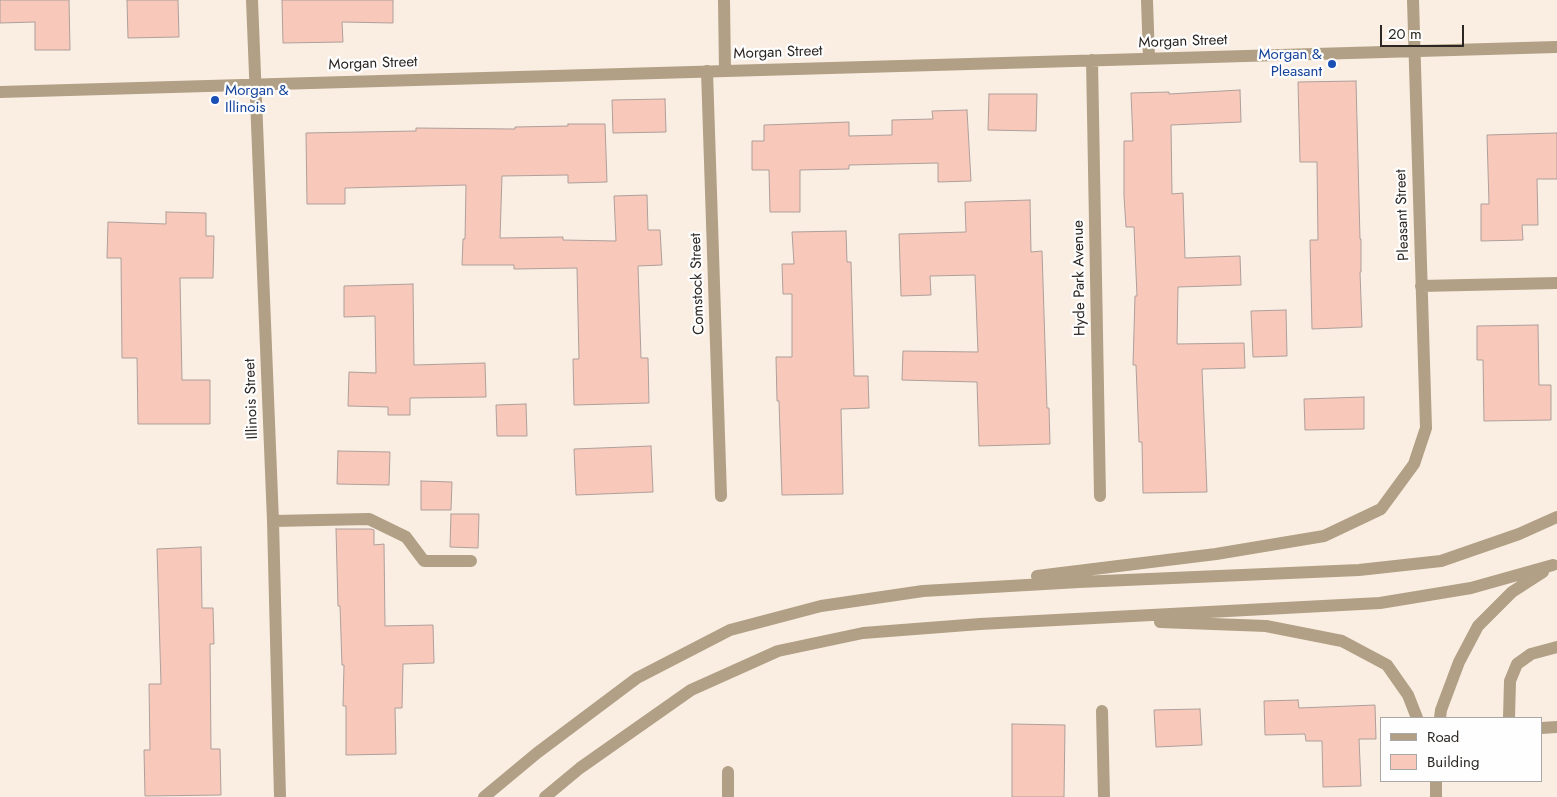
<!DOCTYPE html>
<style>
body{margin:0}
#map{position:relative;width:1557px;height:797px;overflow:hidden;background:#faeee3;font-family:Jost,sans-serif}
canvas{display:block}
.legend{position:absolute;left:1380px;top:717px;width:162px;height:65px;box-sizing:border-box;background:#fefefe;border:1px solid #aaa8a6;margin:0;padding:6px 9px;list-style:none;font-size:15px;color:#2b2622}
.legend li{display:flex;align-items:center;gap:10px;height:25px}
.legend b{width:25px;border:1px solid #aaa8a6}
.scale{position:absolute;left:1380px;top:25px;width:84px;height:22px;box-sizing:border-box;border:2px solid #2b2622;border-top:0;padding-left:6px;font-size:15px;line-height:18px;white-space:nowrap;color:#2b2622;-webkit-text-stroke:4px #fefefe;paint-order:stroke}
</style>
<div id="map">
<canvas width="1557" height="797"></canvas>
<ul class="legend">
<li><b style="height:6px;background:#b1a085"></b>Road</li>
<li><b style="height:14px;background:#f8c9bb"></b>Building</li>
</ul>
<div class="scale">20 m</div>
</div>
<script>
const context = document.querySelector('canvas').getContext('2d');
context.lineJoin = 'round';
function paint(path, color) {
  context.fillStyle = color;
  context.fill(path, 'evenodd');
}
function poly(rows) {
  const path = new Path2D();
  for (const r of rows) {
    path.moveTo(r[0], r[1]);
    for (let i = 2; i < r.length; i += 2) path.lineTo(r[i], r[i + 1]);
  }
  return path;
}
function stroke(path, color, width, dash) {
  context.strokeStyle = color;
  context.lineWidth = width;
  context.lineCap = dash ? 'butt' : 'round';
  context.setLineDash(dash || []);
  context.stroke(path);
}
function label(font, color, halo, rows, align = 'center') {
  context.font = font + ' Jost,sans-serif';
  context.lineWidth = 4.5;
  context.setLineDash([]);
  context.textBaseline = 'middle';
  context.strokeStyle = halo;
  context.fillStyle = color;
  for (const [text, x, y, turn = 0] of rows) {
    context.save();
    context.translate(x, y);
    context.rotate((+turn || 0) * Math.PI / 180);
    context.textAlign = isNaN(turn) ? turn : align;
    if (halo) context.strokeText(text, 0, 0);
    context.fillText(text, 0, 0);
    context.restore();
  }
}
const building = poly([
 [0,0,69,0,70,50,35,50,35,22,0,23,0,0],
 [127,0,178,0,179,37,128,38,127,0],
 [282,0,393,0,393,23,342,22,343,42,283,43,282,0],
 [1356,81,1360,239,1361,239,1361,272,1360,272,1362,327,1312,329,1310,240,1318,240,1317,162,1300,162,1298,82,1356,81],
 [1240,90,1241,122,1171,125,1172,194,1183,193,1185,258,1240,256,1241,285,1178,287,1177,344,1244,343,1245,368,1202,369,1207,492,1143,493,1142,442,1139,442,1136,365,1133,365,1135,296,1137,296,1134,227,1126,227,1124,196,1124,141,1133,141,1131,93,1169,92,1169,94,1240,90],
 [989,94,1037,94,1036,131,988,130,989,94],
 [665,99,666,132,613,133,612,100,665,99],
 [967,110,971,181,938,182,938,163,849,165,849,169,800,170,800,212,770,212,769,170,752,170,752,141,764,141,764,125,849,122,849,136,892,135,892,120,933,119,932,111,967,110],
 [568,124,605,124,607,182,568,183,568,175,502,176,500,238,563,237,563,240,616,241,614,196,647,195,648,230,660,230,662,265,638,266,641,358,648,358,649,403,574,405,573,359,579,359,577,268,514,269,514,265,462,265,463,239,465,239,466,185,345,188,345,204,307,204,306,133,416,131,416,128,515,129,515,127,568,126,568,124],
 [1557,133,1557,179,1537,179,1538,225,1522,225,1523,240,1481,241,1481,204,1489,204,1487,135,1557,133],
 [1030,200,1031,252,1042,251,1047,408,1049,408,1050,444,979,446,977,382,902,380,903,351,978,352,975,275,930,276,931,295,901,296,899,234,966,232,965,202,1030,200],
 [166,212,206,213,206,236,214,236,213,278,180,278,182,380,210,380,210,424,138,424,137,358,122,358,121,258,107,258,108,222,166,224,166,212],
 [846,231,847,262,851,262,854,376,868,376,869,408,841,409,843,494,782,495,779,401,777,401,776,357,792,357,792,294,783,294,782,264,794,264,792,232,846,231],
 [413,284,414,365,485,363,486,397,410,398,410,415,388,415,388,407,348,406,349,372,376,373,375,316,344,317,344,286,413,284],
 [1286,310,1287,356,1253,357,1251,311,1286,310],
 [1538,325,1539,385,1551,385,1551,420,1484,421,1483,360,1477,360,1477,326,1538,325],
 [1364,397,1364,429,1305,430,1304,399,1364,397],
 [526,404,527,436,497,436,496,405,526,404],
 [651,446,653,492,576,495,574,449,651,446],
 [338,451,390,452,389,485,337,484,338,451],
 [421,481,452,482,451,510,421,510,421,481],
 [451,514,479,514,478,548,450,547,451,514],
 [336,529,371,529,374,530,374,545,384,544,385,626,433,625,434,663,403,664,402,708,395,708,396,754,346,755,346,706,343,706,344,665,342,665,340,606,338,606,336,529],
 [201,547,202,608,213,608,214,644,210,644,211,749,220,749,221,795,145,796,144,750,150,750,149,684,161,684,157,549,201,547],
 [1298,700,1299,708,1375,705,1376,739,1359,739,1361,786,1323,787,1322,741,1306,741,1305,734,1265,735,1264,701,1298,700],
 [1200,709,1202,745,1156,747,1154,710,1200,709],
 [1012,724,1065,725,1064,797,1012,797,1012,724]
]);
paint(building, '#f8c9bb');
stroke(building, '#ae9f9a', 1);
stroke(poly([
 [252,0,273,521,280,797],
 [724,0,725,71],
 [1147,0,1149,59],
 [1092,60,1100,496],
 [707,71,721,496],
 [0,92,1557,47],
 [1421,286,1557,283],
 [273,521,369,519,406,537,424,561,471,561],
 [1037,576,1216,554,1324,536,1381,509,1414,464,1426,428,1413,0],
 [1160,622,1266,626,1342,641,1387,665,1408,695,1417,718],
 [1102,711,1104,797],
 [1440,718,1441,710,1459,662,1478,626,1512,592,1543,572],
 [1509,718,1510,681,1517,664,1531,654,1557,647],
 [1541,728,1557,727],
 [728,772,728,797],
 [1436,781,1436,797],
 [484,797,537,753,637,678,730,630,821,606,923,591,1079,582,1359,570,1441,561,1519,534,1557,517],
 [545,797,580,768,691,690,778,651,863,633,980,624,1380,603,1471,588,1553,565]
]), '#b1a085', 12);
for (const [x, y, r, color] of [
 [1332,64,5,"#1a4fb4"],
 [215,100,5,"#1a4fb4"]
]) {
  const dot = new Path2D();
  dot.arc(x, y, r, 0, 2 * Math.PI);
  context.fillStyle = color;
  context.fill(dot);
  stroke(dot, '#fefefe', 2);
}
label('15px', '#2b2622', '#fefefe', [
 ["Morgan Street",1183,42,-2],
 ["Morgan Street",778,53,-2],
 ["Morgan Street",373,64,-2],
 ["Pleasant Street",1403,215,-92],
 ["Hyde Park Avenue",1080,278,-91],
 ["Comstock Street",698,284,-92],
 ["Illinois Street",252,399,-92]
]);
label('15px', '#164399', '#fefefe', [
 ["Morgan &",1322,55],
 ["Pleasant",1322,72],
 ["Morgan &",225,91,"left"],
 ["Illinois",225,108,"left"]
], 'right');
</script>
